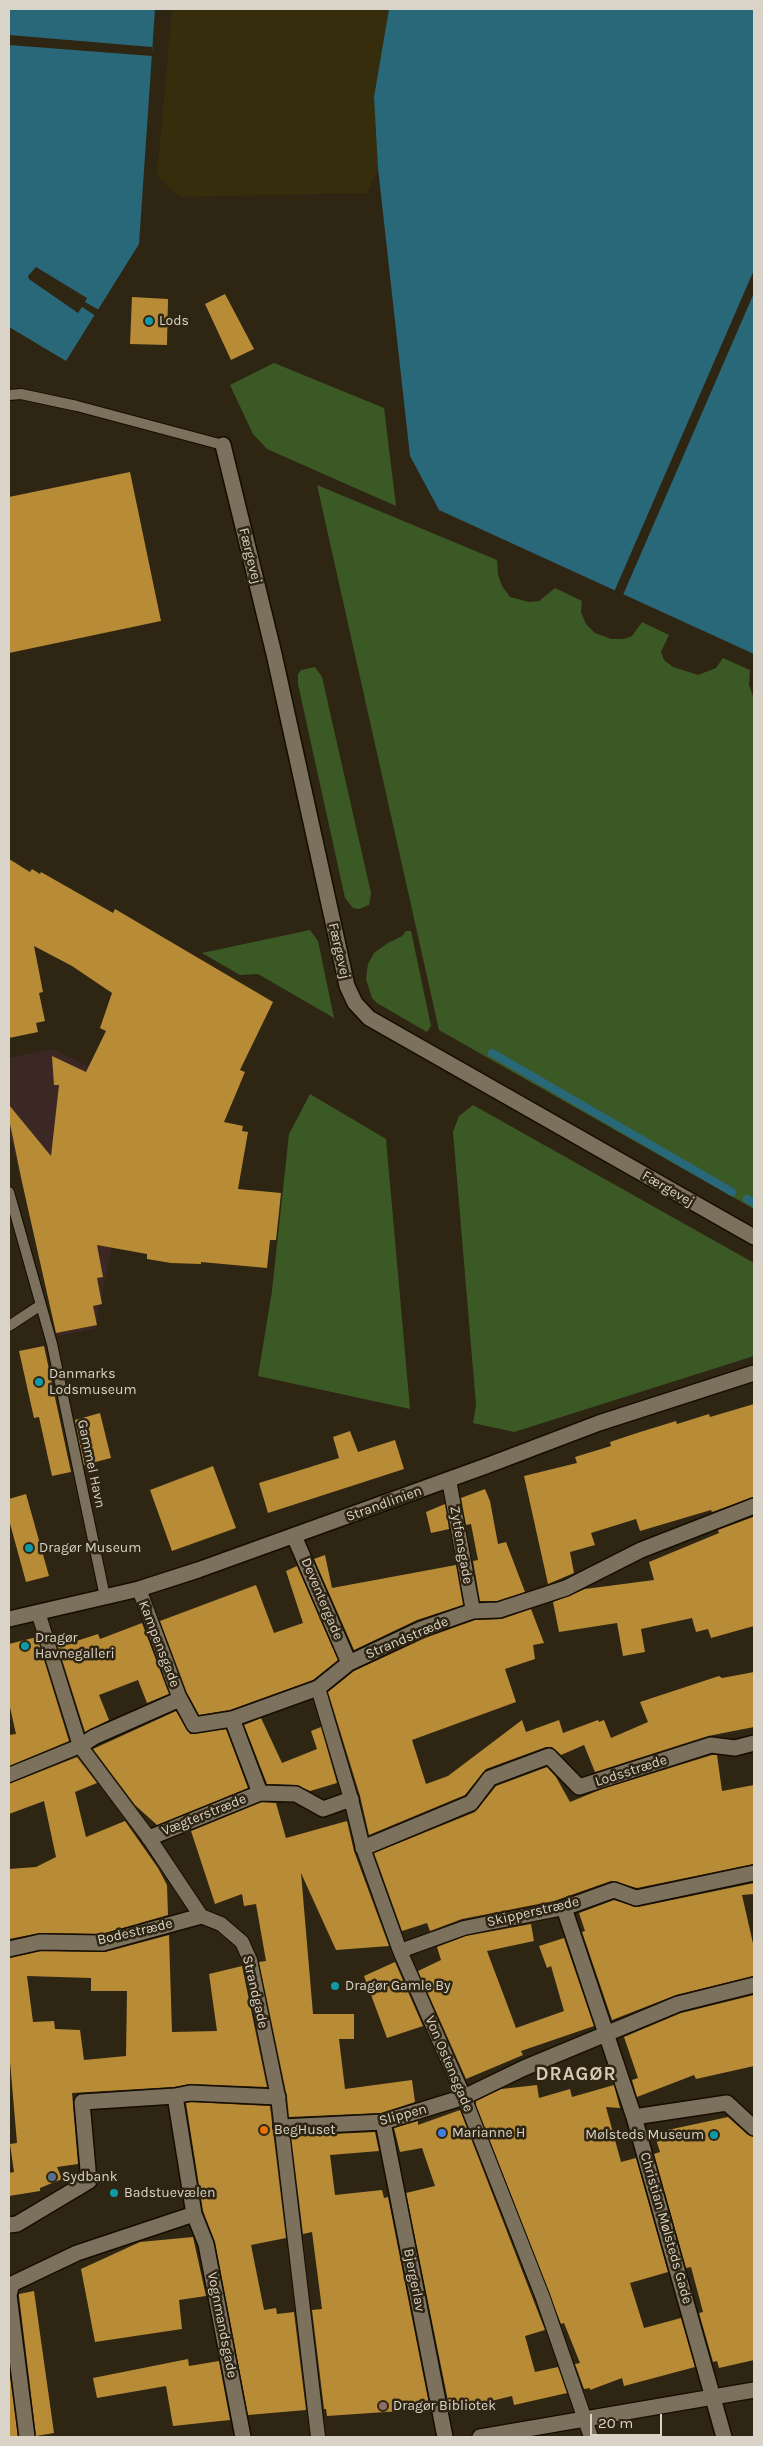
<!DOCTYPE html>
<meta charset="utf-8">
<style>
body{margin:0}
#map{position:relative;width:763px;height:2446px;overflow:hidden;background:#2f2513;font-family:Karla,sans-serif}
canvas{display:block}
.frame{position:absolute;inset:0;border:10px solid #dad3c8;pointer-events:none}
.scale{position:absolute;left:590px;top:2414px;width:72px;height:22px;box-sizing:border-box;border:2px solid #dad3c8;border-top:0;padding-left:6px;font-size:15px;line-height:18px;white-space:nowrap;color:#dad3c8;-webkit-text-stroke:4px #2f2513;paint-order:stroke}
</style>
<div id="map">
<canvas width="763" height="2446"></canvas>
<div class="frame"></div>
<div class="scale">20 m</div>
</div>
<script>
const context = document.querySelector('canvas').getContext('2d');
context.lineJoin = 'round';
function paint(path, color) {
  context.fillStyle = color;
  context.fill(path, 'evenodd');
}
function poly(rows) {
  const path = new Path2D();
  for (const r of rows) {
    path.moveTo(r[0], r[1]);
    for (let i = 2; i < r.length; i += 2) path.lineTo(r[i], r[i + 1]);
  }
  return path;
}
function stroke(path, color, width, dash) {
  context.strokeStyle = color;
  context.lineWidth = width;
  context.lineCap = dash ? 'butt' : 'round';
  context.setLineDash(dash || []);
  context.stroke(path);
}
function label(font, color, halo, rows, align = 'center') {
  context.font = font + ' Karla,sans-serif';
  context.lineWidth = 5;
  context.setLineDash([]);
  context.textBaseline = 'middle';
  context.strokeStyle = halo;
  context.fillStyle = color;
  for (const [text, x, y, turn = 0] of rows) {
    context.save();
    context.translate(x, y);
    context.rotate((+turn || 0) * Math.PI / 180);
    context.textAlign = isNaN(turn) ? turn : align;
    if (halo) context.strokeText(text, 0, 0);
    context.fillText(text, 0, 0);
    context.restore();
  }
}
paint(poly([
 [53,1049,115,1080,112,1247,95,1329,58,1336,9,1130,9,1058]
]), '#3b2825');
paint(poly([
 [274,363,384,408,396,506,267,449,253,434,230,385],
 [317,485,497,560,498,575,502,586,510,597,529,602,539,601,555,588,582,601,581,612,586,624,595,633,611,639,624,639,632,636,642,622,669,635,661,652,664,660,673,667,698,675,716,668,723,658,750,670,749,685,754,699,754,1209,439,1030],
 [315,667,322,677,371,893,369,905,359,909,353,908,345,898,298,684,298,674,301,670],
 [310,930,318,941,334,1018,258,974,240,975,202,953],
 [406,931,411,931,431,1026,427,1032,377,1003,372,998,366,979,368,964,374,953,388,943,402,936],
 [310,1094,386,1139,410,1409,258,1376,272,1291,289,1134],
 [473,1105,754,1263,754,1356,514,1432,473,1423,476,1405,453,1132,459,1116]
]), '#3b5925');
paint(poly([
 [172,9,389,9,374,97,378,168,367,193,180,197,157,175]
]), '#352d0c');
paint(poly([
 [9,9,155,9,139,244,66,361,9,327],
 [389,9,754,9,754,654,439,510,410,456,378,168,374,97]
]), '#296879');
paint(poly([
 [9,35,152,47,152,56,9,45],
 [36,267,87,298,85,302,99,310,96,316,82,307,78,313,29,279,28,276],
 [754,270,754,293,623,595,614,592]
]), '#2f2513');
stroke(poly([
 [492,1053,732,1192],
 [747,1199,754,1203]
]), '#296879', 8);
paint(poly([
 [225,294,254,349,231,360,205,304],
 [132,297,168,299,167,345,130,344],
 [130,472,161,621,9,653,9,497],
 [9,859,30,872,32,869,40,874,41,872,113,913,115,909,273,1002,240,1070,245,1072,224,1122,243,1126,242,1131,248,1132,238,1189,281,1193,276,1240,270,1240,267,1268,201,1262,201,1264,171,1263,147,1259,147,1254,97,1245,103,1277,97,1278,102,1304,93,1306,97,1325,56,1333,22,1182,9,1119,9,1105,51,1156,59,1085,54,1085,52,1056,86,1072,106,1031,100,1028,112,993,72,966,34,946,43,992,39,993,45,1021,36,1023,38,1032,9,1038],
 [44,1346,71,1472,52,1476,39,1417,34,1418,19,1351],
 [754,1404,754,1497,712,1512,711,1510,640,1531,636,1519,591,1533,595,1545,570,1552,574,1573,548,1584,524,1476,577,1463,575,1457,611,1446,610,1442,637,1433,676,1421,677,1424,709,1414,710,1417],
 [100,1413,111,1458,84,1465,75,1420],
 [350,1431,358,1452,395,1440,404,1469,268,1513,259,1483,339,1458,333,1437],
 [213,1466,236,1528,172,1551,150,1490],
 [485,1489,490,1501,498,1544,506,1542,525,1592,497,1601,480,1601,473,1561,478,1560,471,1524,466,1525,461,1498],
 [26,1494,49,1576,26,1582,9,1520,9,1499],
 [445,1504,449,1529,431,1533,426,1512],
 [753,1517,754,1626,711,1638,708,1629,696,1632,692,1618,641,1629,645,1652,623,1656,617,1623,559,1632,553,1602,585,1589,654,1580,649,1562,719,1533,718,1530],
 [325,1555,332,1588,456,1565,463,1605,417,1620,354,1650,314,1559],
 [297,1566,338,1660,313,1680,230,1710,199,1715,187,1693,160,1621,256,1585,274,1633,303,1623,286,1571],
 [531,1609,544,1643,533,1645,535,1659,505,1669,516,1702,412,1740,426,1784,448,1776,522,1720,526,1732,559,1720,563,1733,598,1720,599,1722,604,1720,611,1738,648,1722,640,1702,719,1676,722,1678,754,1672,754,1727,708,1736,595,1772,584,1745,561,1755,552,1747,546,1747,486,1769,465,1795,369,1835,360,1796,328,1692,354,1671,425,1638,475,1620,502,1619],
 [142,1623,169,1694,147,1703,138,1680,99,1695,109,1720,85,1732,58,1647,98,1634,100,1639],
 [37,1637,69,1741,9,1766,9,1735,16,1734,9,1703,9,1644],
 [176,1711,190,1734,226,1729,248,1788,157,1825,135,1805,93,1749],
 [261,1718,282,1763,317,1749,311,1731,321,1727,337,1783,310,1791,296,1785,267,1784,244,1725],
 [712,1755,717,1755,722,1791,754,1785,754,1864,637,1888,611,1881,554,1901,462,1919,430,1931,427,1923,402,1931,374,1853,475,1812,496,1786,547,1767,556,1777,570,1802,602,1789],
 [77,1757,97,1783,75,1792,86,1837,125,1821,158,1868,167,1885,168,1915,102,1934,40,1933,9,1939,9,1869,36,1867,56,1857,44,1801,9,1814,9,1784],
 [262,1802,276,1803,286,1838,347,1821,354,1851,389,1946,336,1950,301,1873,313,2014,354,2014,354,2039,339,2039,345,2089,412,2080,415,2102,381,2113,289,2117,287,2097,259,1962,266,1961,256,1904,244,1906,242,1894,215,1904,191,1831],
 [754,1883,754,1894,742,1895,754,1948,754,1976,676,1995,612,2020,582,1932,585,1931,579,1913,614,1900,638,1907],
 [531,1924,534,1941,487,1951,516,2028,564,2011,551,1966,547,1968,539,1946,564,1938,594,2026,521,2051,523,2055,466,2079,418,1971,441,1960,437,1947,466,1936],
 [169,1935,172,2032,217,2031,209,1974,242,1966,267,2087,190,2084,174,2087,72,2093,78,2164,57,2167,62,2179,40,2188,40,2191,9,2196,9,2173,14,2172,10,2144,17,2143,9,2050,9,1958,41,1951,105,1952],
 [27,1976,91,1978,91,1991,127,1991,126,2056,84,2060,80,2030,55,2029,54,2021,33,2022],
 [395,1962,423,2026,387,2038,364,1976],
 [754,1995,754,2066,696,2079,694,2075,637,2097,632,2080,638,2078,624,2037,681,2013],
 [537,2085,539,2098,570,2089,572,2097,614,2085,620,2108,606,2107,621,2162,636,2158,668,2272,630,2283,644,2328,681,2318,695,2367,624,2386,622,2378,590,2390,590,2388,584,2389,575,2364,580,2363,564,2323,561,2324,476,2105,476,2101,501,2089],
 [191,2102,270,2106,286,2238,251,2245,264,2310,276,2308,277,2314,294,2312,306,2410,248,2415,215,2242,203,2211,186,2103],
 [460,2110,545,2330,525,2336,535,2372,558,2367,567,2393,514,2405,512,2396,479,2404,479,2401,449,2406,406,2193,435,2186,422,2148,400,2152,394,2128,418,2121,418,2125],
 [728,2117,748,2135,754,2137,754,2360,719,2368,717,2361,713,2362,699,2313,703,2312,691,2267,686,2268,654,2154,660,2152,654,2133],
 [375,2132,379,2151,330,2155,335,2195,382,2190,384,2198,388,2197,430,2409,327,2416,326,2409,324,2409,312,2310,322,2309,312,2232,303,2234,291,2136],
 [193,2237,206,2296,179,2300,182,2329,95,2342,81,2269,140,2242],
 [34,2291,54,2433,36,2436,19,2296,19,2294],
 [188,2359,189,2366,219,2361,230,2420,173,2426,166,2386,97,2398,93,2378],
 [9,2368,18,2437,9,2437]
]), '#b88c36');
const service = poly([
 [9,395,21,394,77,406,223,445],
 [9,1192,52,1344,105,1597],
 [9,1326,41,1305]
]);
const pedestrian = poly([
 [449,1480,473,1611],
 [139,1589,180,1699],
 [38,1612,80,1746,149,1838,201,1916,221,1924,242,1942,250,1960,278,2097,318,2437],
 [318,1688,351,1799,363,1848,400,1951,464,2097,543,2298,591,2437],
 [9,1775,80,1746],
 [400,1951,464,1928,564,1908]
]);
const minor = poly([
 [223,445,274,654,347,986,355,1003,369,1018,754,1237],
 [294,1536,349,1663],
 [9,1619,139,1589,198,1570,486,1466,599,1423,754,1373],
 [232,1719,260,1793],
 [80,1746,94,1737,180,1699,194,1725,232,1719,318,1688,349,1663,421,1629,473,1611,499,1610,566,1588,641,1550,754,1506],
 [149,1838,260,1793,296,1794,323,1809,351,1799],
 [363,1848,471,1803,490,1778,549,1756,579,1787,711,1745,735,1748,754,1743],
 [9,1949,40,1942,103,1943,201,1916],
 [634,2117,727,2103,754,2128],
 [383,2122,445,2437],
 [281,2127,383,2122,464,2097,524,2068,678,2004,754,1985],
 [194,2214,206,2244,243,2437],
 [9,2225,17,2224,89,2181,82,2102,175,2096,190,2093,278,2097],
 [27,2437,9,2295,12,2284,77,2253,194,2214,175,2096],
 [480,2437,754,2390],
 [724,2437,634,2117,564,1908,614,1890,636,1898,754,1873]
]);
stroke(service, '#160d01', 12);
stroke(pedestrian, '#160d01', 16);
stroke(minor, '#160d01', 18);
stroke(service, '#7c715d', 10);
stroke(pedestrian, '#7c715d', 14);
stroke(minor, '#7c715d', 15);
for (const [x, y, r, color] of [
 [149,321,5,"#0f9aa8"],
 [39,1382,5,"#0f9aa8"],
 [29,1548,5,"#0f9aa8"],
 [25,1646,5,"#0f9aa8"],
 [335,1986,5,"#0f9aa8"],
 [264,2130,5,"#e8710a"],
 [442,2133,5,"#3f7fe0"],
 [714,2135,5,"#0f9aa8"],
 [52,2177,5,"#5c6f8a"],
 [114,2193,5,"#0f9aa8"],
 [383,2406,5,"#8d6e63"]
]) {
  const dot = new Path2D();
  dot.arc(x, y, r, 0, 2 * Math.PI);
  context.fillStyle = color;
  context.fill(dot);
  stroke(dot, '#2f2513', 2);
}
label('14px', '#dad3c8', '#2f2513', [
 ["Lods",159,321],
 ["Danmarks",49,1374],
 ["Lodsmuseum",49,1390],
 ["Dragør Museum",39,1548],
 ["Dragør",35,1638],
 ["Havnegalleri",35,1654],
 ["Dragør Gamle By",345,1986],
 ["BegHuset",274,2130],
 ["Marianne H",452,2133],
 ["Mølsteds Museum",704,2135,"right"],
 ["Sydbank",62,2177],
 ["Badstuevælen",124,2193],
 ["Dragør Bibliotek",393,2406]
], 'left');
label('14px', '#dad3c8', '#2f2513', [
 ["Færgevej",250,556,76],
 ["Færgevej",339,951,77],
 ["Færgevej",668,1189,30],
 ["Gammel Havn",91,1464,78],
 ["Strandlinien",384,1504,-20],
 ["Zytfensgade",461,1545,80],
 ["Deventergade",322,1599,67],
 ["Strandstræde",407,1638,-23],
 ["Kampensgade",159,1644,69],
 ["Lodsstræde",631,1771,-18],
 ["Vægterstræde",204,1815,-22],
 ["Skipperstræde",533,1912,-13],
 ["Bodestræde",135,1932,-13],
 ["Strandgade",255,1992,77],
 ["Von Ostensgade",449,2064,67],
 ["Slippen",403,2115,-15],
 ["Christian Mølsteds Gade",666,2228,74],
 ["Bjergerlav",414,2280,79],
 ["Vognmandsgade",222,2325,79]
]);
context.letterSpacing = '1px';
label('bold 19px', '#d7cab4', '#2f2513', [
 ["DRAGØR",576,2075]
]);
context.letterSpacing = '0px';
</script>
